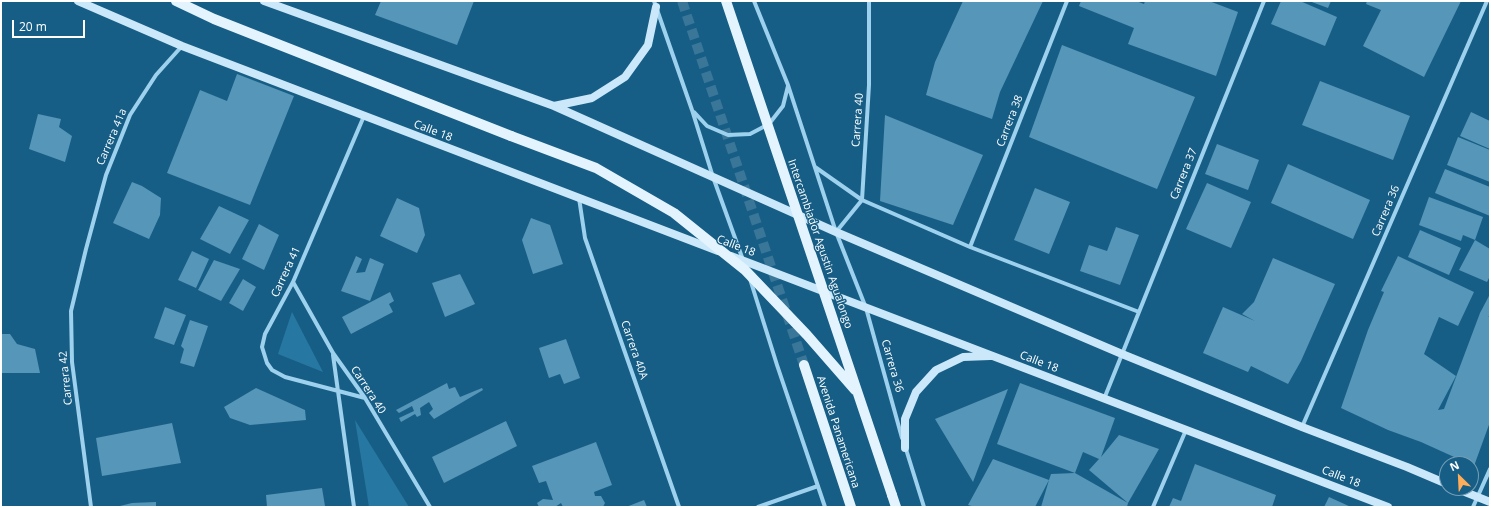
<!DOCTYPE html>
<style>
body{margin:0}
#map{position:relative;width:1491px;height:508px;overflow:hidden;background:#175e86;font-family:"Open Sans",sans-serif}
canvas{display:block}
.frame{position:absolute;inset:0;border:2px solid #fff;pointer-events:none}
.north{position:absolute;left:1439px;top:456px;width:40px;height:40px;box-sizing:border-box;background:#175e86;border:1px solid #749eb6;border-radius:50%;rotate:336deg;font-size:11px;font-weight:700;line-height:16px;text-align:center;color:#fff}
.north::after{content:'';display:block;margin:auto;width:14px;height:18px;background:#ffad59;clip-path:polygon(50% 0,100% 100%,50% 72%,0 100%)}
.scale{position:absolute;left:12px;top:20px;width:73px;height:18px;box-sizing:border-box;border:2px solid #fff;border-top:0;padding-left:5px;font-size:12px;line-height:14px;white-space:nowrap;color:#fff;-webkit-text-stroke:3px #175e86;paint-order:stroke}
</style>
<div id="map">
<canvas width="1491" height="508"></canvas>
<div class="frame"></div>
<div class="north">N</div>
<div class="scale">20 m</div>
</div>
<script>
const context = document.querySelector('canvas').getContext('2d');
context.lineJoin = 'round';
function paint(path, color) {
  context.fillStyle = color;
  context.fill(path, 'evenodd');
}
function poly(rows) {
  const path = new Path2D();
  for (const r of rows) {
    path.moveTo(r[0], r[1]);
    for (let i = 2; i < r.length; i += 2) path.lineTo(r[i], r[i + 1]);
  }
  return path;
}
function stroke(path, color, width, dash) {
  context.strokeStyle = color;
  context.lineWidth = width;
  context.lineCap = dash ? 'butt' : 'round';
  context.setLineDash(dash || []);
  context.stroke(path);
}
function label(font, color, halo, rows, align = 'center') {
  context.font = font + ' "Open Sans",sans-serif';
  context.lineWidth = 3;
  context.setLineDash([]);
  context.textBaseline = 'middle';
  context.strokeStyle = halo;
  context.fillStyle = color;
  for (const [text, x, y, turn = 0] of rows) {
    context.save();
    context.translate(x, y);
    context.rotate((+turn || 0) * Math.PI / 180);
    context.textAlign = isNaN(turn) ? turn : align;
    if (halo) context.strokeText(text, 0, 0);
    context.fillText(text, 0, 0);
    context.restore();
  }
}
paint(poly([
 [292,312,323,372,278,354],
 [355,420,409,507,369,507]
]), '#2678a3');
paint(poly([
 [381,1,474,1,457,45,375,15],
 [963,1,1043,1,1000,92,992,119,926,95,935,62],
 [1081,1,1136,1,1144,4,1145,1,1209,1,1238,12,1216,76,1128,44,1134,28,1079,6],
 [1281,1,1300,1,1337,17,1325,46,1271,24],
 [1309,1,1331,1,1328,8],
 [1367,1,1461,1,1424,77,1363,46,1381,10,1366,4],
 [1062,45,1195,97,1157,189,1029,137],
 [237,74,294,96,250,205,167,173,200,90,227,101],
 [1320,81,1410,116,1393,160,1302,125],
 [1471,112,1490,121,1490,149,1460,136],
 [38,114,61,119,59,127,72,136,65,162,29,149],
 [885,115,983,155,953,225,880,201],
 [1458,137,1490,150,1490,182,1447,165],
 [1217,144,1259,160,1248,190,1205,174],
 [1288,164,1370,200,1353,239,1271,203],
 [1445,169,1490,187,1490,216,1435,193],
 [132,182,142,186,161,198,160,215,149,239,113,223],
 [1207,183,1251,202,1231,248,1186,229],
 [1035,188,1070,202,1049,254,1014,240],
 [1429,197,1483,217,1475,240,1463,235,1461,241,1419,225],
 [397,198,419,208,425,235,417,253,380,236],
 [219,206,249,220,230,254,200,239],
 [531,218,550,225,563,264,533,274,522,240],
 [259,224,279,235,264,270,242,259],
 [1116,227,1139,235,1120,285,1080,271,1089,245,1107,251],
 [1420,230,1461,248,1449,275,1408,257],
 [1475,240,1490,249,1490,276,1487,282,1459,270],
 [192,251,209,259,196,288,178,280],
 [356,256,362,259,356,273,365,272,370,258,384,264,370,301,341,291],
 [1398,256,1474,292,1458,326,1439,317,1424,354,1456,376,1438,410,1444,409,1480,313,1490,294,1490,316,1488,317,1490,317,1490,422,1474,466,1421,442,1388,430,1341,408,1368,330,1384,292,1381,291],
 [1273,258,1335,284,1301,361,1288,384,1251,366,1248,372,1203,353,1223,307,1255,321,1242,314,1254,302],
 [214,260,240,269,221,301,198,290],
 [460,274,475,304,445,317,432,283],
 [243,279,256,287,243,311,229,303],
 [390,292,394,301,389,304,393,312,351,334,342,317],
 [165,307,186,315,174,345,154,338],
 [190,320,208,326,194,367,180,363,184,349,181,346],
 [1,334,10,334,17,344,35,349,40,373,1,373],
 [566,339,580,378,564,384,560,374,549,378,539,348],
 [447,383,449,389,455,387,460,397,482,388,483,390,434,419,429,413,433,409,429,402,420,408,421,415,417,417,415,414,401,422,399,418,414,411,412,406,399,413,396,410],
 [1020,383,1115,418,1101,457,1119,435,1159,449,1128,503,1089,470,1099,459,1083,452,1075,473,1128,503,1127,507,1041,507,1049,480,1035,507,975,507,968,505,993,459,1049,480,1051,474,1075,473,997,444],
 [256,388,305,410,306,420,250,425,230,418,224,407],
 [1008,389,973,482,935,419],
 [506,421,517,446,444,483,432,457],
 [172,423,181,463,102,476,96,438],
 [596,442,612,485,594,492,595,496,601,496,605,503,603,507,563,507,561,503,555,507,539,507,537,503,543,499,553,500,546,481,539,483,532,466],
 [1195,464,1276,495,1272,507,1169,507,1173,498,1181,501],
 [322,488,325,506,267,507,266,495],
 [1329,497,1351,507,1324,507],
 [644,500,647,507,626,507],
 [156,502,156,507,116,507,132,503]
]), '#5696b8');
stroke(poly([
 [682,1,804,365]
]), '#3a7698', 10, [10, 5]);
stroke(poly([
 [654,1,692,110,713,177,743,260],
 [754,1,788,85,836,232,866,308,902,438],
 [694,112,707,126,728,135,750,134,769,124,783,106,788,86],
 [364,116,293,282,265,334,262,347,267,363,272,370,285,377,365,398],
 [815,167,862,200,970,247,1139,312],
 [579,198,585,238,679,507],
 [836,232,862,200,869,85,869,1],
 [970,247,1067,1],
 [750,279,777,365,825,507],
 [293,282,333,353,365,398,430,507],
 [333,355,354,507],
 [1104,399,1264,1],
 [1302,427,1487,1],
 [905,446,924,507],
 [91,507,72,362,71,311,86,249,106,175,130,115,156,75,182,46],
 [758,507,818,486],
 [1153,507,1186,430],
 [1473,507,1490,469]
]), '#9dd1ed', 4);
stroke(poly([
 [78,1,182,46,718,251],
 [264,1,554,106,836,232,1122,354,1302,427,1407,467,1447,484],
 [554,106,592,98,625,77,648,45,656,7],
 [731,256,1388,507],
 [905,448,905,419,916,392,936,370,963,357,990,356],
 [1455,488,1490,502]
]), '#cae8f9', 8);
stroke(poly([
 [176,1,214,19,511,136],
 [804,365,851,507],
 [892,495,896,507]
]), '#e3f4ff', 10);
stroke(poly([
 [726,1,892,495],
 [511,136,596,168,674,213,745,270,807,335,855,390]
]), '#e3f4ff', 10);
label('11px', '#fff', '#175e86', [
 ["Carrera 40",858,120,-86],
 ["Carrera 38",1010,121,-69],
 ["Calle 18",433,131,21],
 ["Carrera 41a",112,137,-67],
 ["Carrera 37",1184,174,-68],
 ["Carrera 36",1386,211,-67],
 ["Intercambiador Agustin Agualongo",820,244,71],
 ["Calle 18",736,246,21],
 ["Carrera 41",286,272,-65],
 ["Carrera 40A",634,350,71],
 ["Calle 18",1039,362,21],
 ["Carrera 36",892,366,74],
 ["Carrera 42",66,378,-96],
 ["Carrera 40",368,390,57],
 ["Avenida Panamericana",838,432,72],
 ["Calle 18",1341,477,21]
]);
</script>
